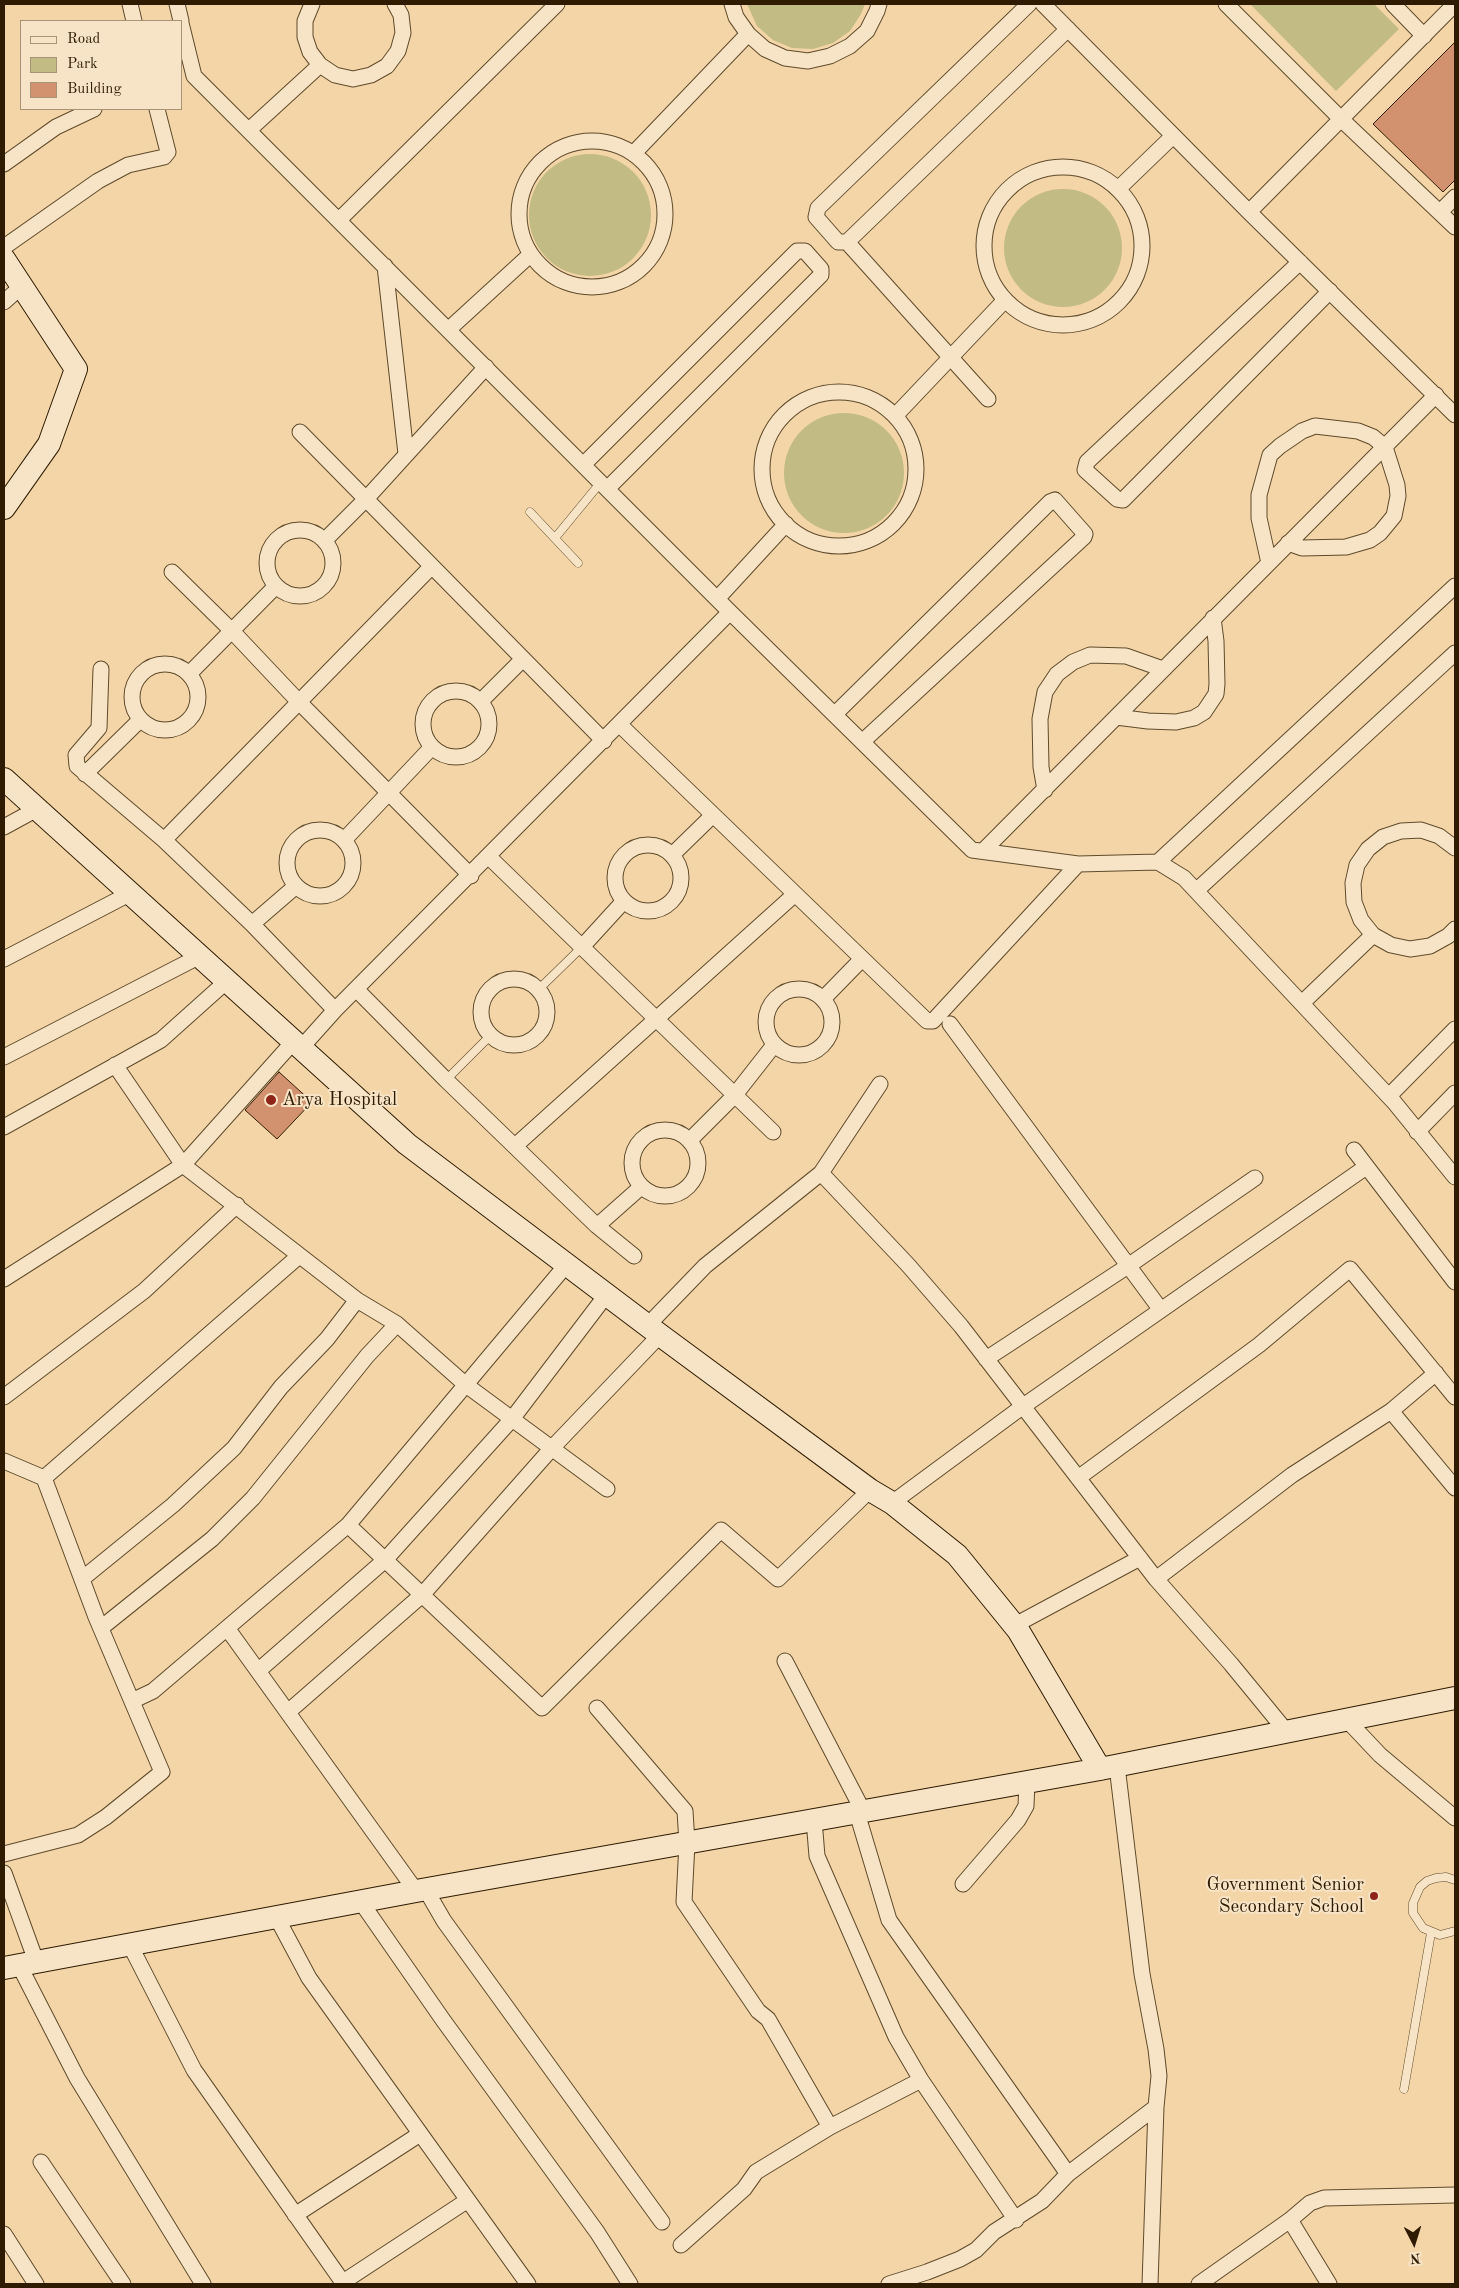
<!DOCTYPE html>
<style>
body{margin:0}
#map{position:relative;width:1459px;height:2288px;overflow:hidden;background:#f3d5a8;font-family:"Old Standard TT",serif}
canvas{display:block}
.frame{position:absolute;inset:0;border:5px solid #2e1b00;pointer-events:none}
.legend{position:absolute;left:20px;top:20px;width:162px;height:90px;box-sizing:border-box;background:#f7e4c6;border:1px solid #a79477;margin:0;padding:6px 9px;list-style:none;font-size:15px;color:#2e1b00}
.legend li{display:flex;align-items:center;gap:10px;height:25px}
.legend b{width:25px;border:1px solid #a79477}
.north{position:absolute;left:1389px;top:2218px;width:50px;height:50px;-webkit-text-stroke:4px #f7e4c6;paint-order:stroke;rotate:175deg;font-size:14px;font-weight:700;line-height:20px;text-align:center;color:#2e1b00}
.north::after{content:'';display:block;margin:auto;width:18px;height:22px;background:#2e1b00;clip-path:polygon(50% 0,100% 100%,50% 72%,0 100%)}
</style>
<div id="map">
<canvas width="1459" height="2288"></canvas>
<div class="frame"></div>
<ul class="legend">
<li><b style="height:6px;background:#f7e4c6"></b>Road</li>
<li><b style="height:14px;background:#c2bb83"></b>Park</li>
<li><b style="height:14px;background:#d3926f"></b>Building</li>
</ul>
<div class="north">N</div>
</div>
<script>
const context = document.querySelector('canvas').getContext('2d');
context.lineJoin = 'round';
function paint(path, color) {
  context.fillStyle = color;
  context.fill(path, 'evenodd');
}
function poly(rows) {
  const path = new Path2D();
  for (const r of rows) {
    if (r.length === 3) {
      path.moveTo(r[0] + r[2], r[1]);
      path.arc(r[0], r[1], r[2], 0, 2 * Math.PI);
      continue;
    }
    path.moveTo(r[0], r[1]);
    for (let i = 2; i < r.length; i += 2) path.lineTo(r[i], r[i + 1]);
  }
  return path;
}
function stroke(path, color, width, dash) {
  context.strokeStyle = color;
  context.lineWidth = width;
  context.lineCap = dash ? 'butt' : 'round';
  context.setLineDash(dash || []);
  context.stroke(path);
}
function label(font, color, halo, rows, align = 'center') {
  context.font = font + ' "Old Standard TT",serif';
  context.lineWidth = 4;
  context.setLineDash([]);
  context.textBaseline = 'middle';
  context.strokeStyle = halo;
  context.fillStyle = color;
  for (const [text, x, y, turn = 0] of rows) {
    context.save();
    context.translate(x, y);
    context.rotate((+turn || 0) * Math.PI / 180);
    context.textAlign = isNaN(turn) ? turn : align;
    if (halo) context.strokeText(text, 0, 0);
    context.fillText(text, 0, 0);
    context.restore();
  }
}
paint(poly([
 [747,4,865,4,861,14,850,31,833,43,813,49,792,48,773,40,757,26],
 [1250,4,1374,4,1399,29,1336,91],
 [590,215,61],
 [1063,248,59],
 [844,473,60]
]), '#c2bb83');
const building = poly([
 [1455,42,1455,180,1443,192,1373,124,1455,42],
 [279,1072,312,1102,277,1139,245,1110,279,1072]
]);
paint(building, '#d3926f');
stroke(building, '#2e1b00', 1);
const lane = poly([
 [530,512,578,563],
 [555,538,601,482],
 [539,989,581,948],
 [446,1080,490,1036],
 [1455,1880,1446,1877,1436,1878,1427,1881,1420,1887,1413,1903,1413,1913,1423,1928,1440,1935,1455,1931],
 [1404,2089,1431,1933]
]);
const street = poly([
 [130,4,134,21],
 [177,4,181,21],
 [312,4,305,21,305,37,310,52,320,65,335,75,353,79,371,75,387,66,398,51,403,33,401,15,395,4],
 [732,4,736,17,748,34,765,49,785,58,808,61,830,56,850,46,867,31,877,11,879,4],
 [1029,4,818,208,816,217,838,242,847,242,1068,29],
 [1043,4,1249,212,1455,415],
 [1226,4,1341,119,1455,227],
 [1393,4,1424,36],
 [181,23,194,76,730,612,972,850,1078,864,1158,862,1184,878,1394,1102,1455,1177],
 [249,130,320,65],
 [592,214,73],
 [634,153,748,34],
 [4,164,56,127,94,109],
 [1063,246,79],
 [1118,189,1173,136],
 [1249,212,1455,4],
 [1440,212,1455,197],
 [339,220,557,4],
 [847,242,988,399],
 [4,247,98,181,128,165,164,157,168,152,157,109],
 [1300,262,1087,462,1085,470,1117,499,1123,500,1330,291],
 [385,266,406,454],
 [4,302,22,286],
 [448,330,531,254],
 [839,469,77],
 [895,416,1005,300],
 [300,432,604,741],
 [583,465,797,251,805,251,821,269,821,275,608,488],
 [300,563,33],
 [325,540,366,499,486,367],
 [1269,563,1259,518,1259,495,1270,455,1280,446,1302,431,1315,426,1358,431,1373,437,1385,447,1397,485,1398,496,1394,516,1380,533,1370,540,1346,547,1302,548,1288,543],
 [172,572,232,631,299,702,471,876],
 [717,599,786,524],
 [165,697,33],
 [101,669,99,728,76,755,77,766,164,840,252,924,335,1010],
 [189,674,276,586],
 [456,724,33],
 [481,701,523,659],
 [835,714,1050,502,1055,500,1085,534,1084,537,862,742],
 [1116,717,1148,721,1176,722,1194,718,1204,712,1216,694,1217,684,1216,641,1213,618],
 [620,725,927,1021,933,1021,1078,864],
 [85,774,140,720],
 [1045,790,1041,767,1040,719,1045,692,1057,674,1073,662,1090,655,1126,656,1163,669],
 [4,827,37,809],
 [320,863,33],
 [345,839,432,747],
 [164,840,432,566],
 [648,878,33],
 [1455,848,1439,836,1421,830,1401,831,1383,837,1368,849,1357,865,1353,883,1354,902,1361,920,1373,935,1391,945,1410,949,1430,946,1448,936,1455,929],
 [983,851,1436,395],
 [672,855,712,816],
 [489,857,773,1132],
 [1158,862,1455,586],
 [1197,890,1455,653],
 [252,924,296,886],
 [581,948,623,902],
 [4,959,131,893],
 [514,1012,33],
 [799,1022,33],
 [356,989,446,1080,597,1226,634,1256],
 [823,999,861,960],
 [1302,1003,1373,935],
 [950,1024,1161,1310],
 [301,1048,335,1010,730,612],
 [4,1057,200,956],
 [115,1065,183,1165,357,1300,397,1324,466,1385,607,1489],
 [1389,1096,1455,1029],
 [4,1127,161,1040,228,980],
 [665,1163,33],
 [1417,1132,1455,1093],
 [690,1140,734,1096,774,1045],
 [515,1146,794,895],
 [1354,1150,1455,1282],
 [821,1173,880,1084],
 [597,1226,641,1187],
 [4,1279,183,1165,294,1041],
 [648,1325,705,1266,821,1173,908,1265,961,1326,1156,1579,1231,1664,1286,1731],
 [986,1359,1128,1266,1255,1178],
 [4,1397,144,1291,237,1205],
 [1391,1411,1455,1488],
 [4,1461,44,1478,96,1617,162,1772,106,1817,78,1835,4,1854],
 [44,1478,299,1256],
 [1078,1478,1259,1345,1350,1269,1455,1397],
 [892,1503,1022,1407,1366,1167],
 [348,1525,542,1708,721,1530,778,1579,870,1490],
 [82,1579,173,1505,234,1448,281,1387,327,1339,357,1300],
 [1156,1579,1292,1475,1391,1411,1436,1373],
 [1015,1625,1140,1558],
 [101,1628,212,1539,253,1498,367,1356,397,1324],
 [227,1628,416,1891],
 [785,1661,863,1811],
 [258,1671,385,1560,512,1419,607,1294],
 [132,1701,153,1691,348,1525,567,1264],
 [597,1708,685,1811,687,1843,684,1902,758,2011,768,2019,830,2127],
 [288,1712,422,1595,552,1448,660,1335],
 [1346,1719,1380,1755,1455,1818],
 [857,1813,889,1920,1068,2174],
 [814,1820,817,1856,896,2037,921,2080,1016,2220],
 [4,1873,36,1961],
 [963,1884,1018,1820,1026,1806,1027,1782],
 [426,1890,444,1921,662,2222],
 [361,1902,443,2020,597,2232,630,2284],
 [277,1918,309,1978,528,2284],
 [130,1945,194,2070,344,2284],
 [19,1965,77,2078,203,2284],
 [41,2162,123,2284],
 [295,2215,420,2134],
 [1290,2220,1329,2284],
 [4,2234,36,2284],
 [681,2245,744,2189,756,2172,830,2127,921,2080],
 [343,2282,468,2200],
 [889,2284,927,2272,960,2259,976,2250,994,2232,1042,2201,1068,2174,1156,2107,1159,2076,1156,2049,1142,1974,1117,1766],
 [1150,2284,1156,2107],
 [1199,2284,1290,2220,1310,2203,1324,2198,1455,2195]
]);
const secondary = poly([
 [4,259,76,369,49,444,4,508],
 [4,779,407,1144,660,1335,870,1490,892,1503,957,1555,1018,1630,1100,1769],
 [4,1968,416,1891,1100,1769,1455,1698]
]);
stroke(lane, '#5f4a2a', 9);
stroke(street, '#5f4a2a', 17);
stroke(secondary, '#2e1b00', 24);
stroke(lane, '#f7e4c6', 8);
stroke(street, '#f7e4c6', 15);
stroke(secondary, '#f7e4c6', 22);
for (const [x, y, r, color] of [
 [271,1100,6,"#8f2418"],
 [1374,1896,5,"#8f2418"]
]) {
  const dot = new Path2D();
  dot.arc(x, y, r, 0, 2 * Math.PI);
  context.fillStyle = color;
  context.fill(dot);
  stroke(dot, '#f7e4c6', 2);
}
label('19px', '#2e1b00', '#f7e4c6', [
 ["Arya Hospital",282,1100],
 ["Government Senior",1364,1885,"right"],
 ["Secondary School",1364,1907,"right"]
], 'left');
</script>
